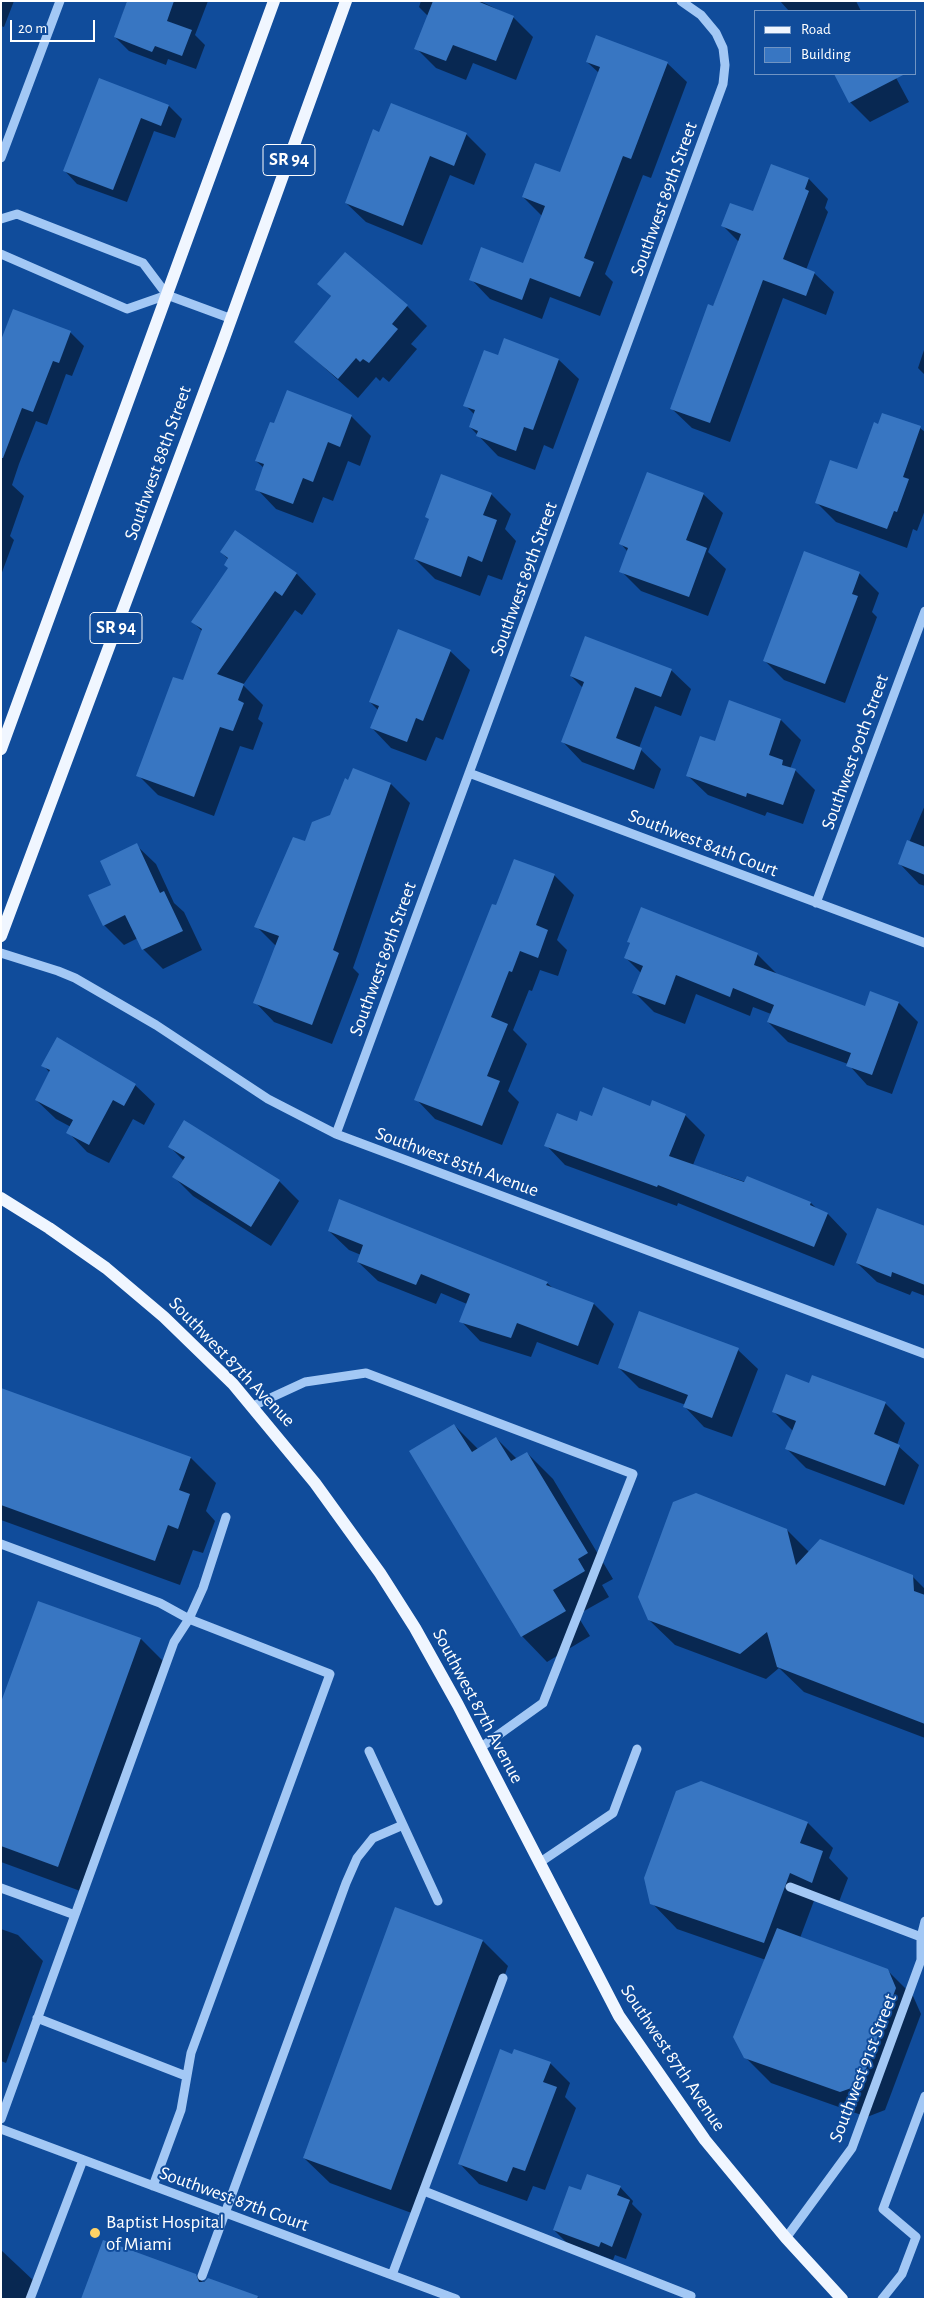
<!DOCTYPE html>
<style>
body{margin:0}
#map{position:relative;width:926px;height:2300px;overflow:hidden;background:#104c9b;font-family:"Alegreya Sans",sans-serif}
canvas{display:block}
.frame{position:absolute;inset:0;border:2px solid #fff;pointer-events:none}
.legend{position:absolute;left:754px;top:10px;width:162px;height:65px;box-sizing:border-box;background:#104c9b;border:1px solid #7094c3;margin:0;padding:6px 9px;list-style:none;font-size:15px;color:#fff}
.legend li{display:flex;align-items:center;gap:10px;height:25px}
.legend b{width:25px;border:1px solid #7094c3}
.scale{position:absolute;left:10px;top:20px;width:85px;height:22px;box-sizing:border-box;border:2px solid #fff;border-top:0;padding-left:6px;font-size:15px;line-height:18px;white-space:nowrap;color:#fff;-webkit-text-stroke:4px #104c9b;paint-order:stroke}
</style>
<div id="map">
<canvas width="926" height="2300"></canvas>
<div class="frame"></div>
<ul class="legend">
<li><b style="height:6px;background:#f0f6ff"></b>Road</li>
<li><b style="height:14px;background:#3876c2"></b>Building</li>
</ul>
<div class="scale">20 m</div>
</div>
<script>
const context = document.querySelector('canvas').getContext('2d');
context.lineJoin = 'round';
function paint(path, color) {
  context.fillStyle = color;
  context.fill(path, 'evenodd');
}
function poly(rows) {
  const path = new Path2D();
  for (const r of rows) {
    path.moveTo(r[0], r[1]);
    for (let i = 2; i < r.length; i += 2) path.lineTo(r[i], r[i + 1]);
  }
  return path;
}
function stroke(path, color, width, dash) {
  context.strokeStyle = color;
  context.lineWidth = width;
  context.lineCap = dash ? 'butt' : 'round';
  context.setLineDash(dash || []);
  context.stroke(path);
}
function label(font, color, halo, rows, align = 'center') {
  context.font = font + ' "Alegreya Sans",sans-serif';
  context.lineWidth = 4;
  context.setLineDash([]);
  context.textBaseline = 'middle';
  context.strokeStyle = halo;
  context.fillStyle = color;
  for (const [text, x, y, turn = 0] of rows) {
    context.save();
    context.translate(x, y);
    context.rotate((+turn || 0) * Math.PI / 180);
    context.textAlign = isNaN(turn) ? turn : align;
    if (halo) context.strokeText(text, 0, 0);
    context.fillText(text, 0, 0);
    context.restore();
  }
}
paint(poly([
 [1,1,14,1,4,27,1,26],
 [127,1,208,1,195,35,205,45,196,69,168,59,166,65,129,51,115,37],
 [421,1,480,1,513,17,533,37,516,80,473,63,466,80,436,68,416,48,428,16,419,7],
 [780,1,856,1,861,11,789,11],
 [587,62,667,63,687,82,651,178,643,175,605,274,613,282,600,316,550,297,542,319,490,299,471,279,524,264,542,216,523,197,561,174,599,73],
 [835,74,894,74,909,102,870,122,850,102],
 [100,80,169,106,182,119,175,138,154,131,127,202,77,184,64,170],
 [380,134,466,134,486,154,474,185,450,175,422,245,366,222,346,203],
 [772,165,809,179,828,199,825,208,828,212,806,270,814,273,834,292,826,315,783,298,730,442,692,428,672,409,739,242,723,226,754,213],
 [319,284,407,306,427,326,411,344,417,349,389,382,383,377,380,381,376,377,358,398,296,342,332,297],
 [70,332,84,346,72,376,66,374,47,425,36,421,19,464,12,485,24,496,10,536,14,540,1,575,1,343],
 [505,340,559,360,579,379,553,449,544,445,535,470,498,456,470,427,475,415,465,405,498,356],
 [925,347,925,375,918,368],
 [351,416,371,436,360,466,348,461,333,501,323,497,313,523,276,509,257,489,264,468,256,461,274,425],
 [920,428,925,432,925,510,917,531,913,529,907,548,836,522,816,502],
 [491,494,511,514,505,529,516,541,502,580,488,575,480,596,435,579,415,559],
 [703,494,723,513,708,552,726,569,708,616,641,591,621,571,628,552,621,544],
 [235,532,297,574,316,594,302,615,295,610,243,685,263,705,258,719,263,723,253,750,240,746,214,816,158,795,138,775,183,682,202,631,193,622,230,569,229,560,221,552],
 [859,573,879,593,872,612,877,617,845,703,784,680,765,661],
 [450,651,470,670,443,740,436,737,426,761,391,748,372,728,378,710,370,702],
 [671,670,691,689,681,716,655,706,639,748,661,769,654,789,582,762,563,742,583,688,571,676],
 [730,702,781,720,801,740,790,769,795,770,815,790,803,824,767,812,765,816,708,795,688,776,715,743],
 [391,784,410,803,353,968,359,974,332,1044,274,1022,255,1002,276,946,256,926,305,842,331,816],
 [925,805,925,886,919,884,900,864],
 [136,845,156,864,174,903,184,912,202,950,163,969,143,949,138,938,124,945,104,925],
 [554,875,574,895,557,940,567,950,558,976,540,970,532,991,529,990,513,1030,527,1044,508,1091,519,1102,502,1145,435,1119,416,1099,497,907],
 [628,942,757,954,777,974,865,1008,899,1003,918,1022,892,1094,867,1085,848,1064,788,1042,768,1022,771,1014,753,1007,750,1016,696,994,685,1024,654,1012,634,992,641,973,626,958,631,944],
 [43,1065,135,1085,155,1104,144,1125,133,1119,109,1163,87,1152,68,1132,71,1127,56,1119,36,1100,50,1073],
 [650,1107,685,1115,705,1135,693,1165,811,1203,817,1209,828,1214,847,1234,834,1266,678,1203,677,1206,565,1165,546,1145,577,1122,593,1117],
 [185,1122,279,1181,299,1201,271,1246,193,1196,174,1177,184,1161,169,1146],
 [925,1228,925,1296,912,1291,910,1295,877,1282,857,1263],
 [329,1231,547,1283,554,1289,594,1304,614,1324,598,1365,537,1342,531,1357,480,1341,461,1321,467,1304,441,1293,436,1304,378,1281,358,1262,361,1255,349,1250],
 [738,1350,758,1369,732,1437,704,1427,685,1407,686,1405,639,1388,619,1368],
 [810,1384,885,1403,905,1423,897,1445,919,1465,904,1505,806,1468,786,1448,793,1431,773,1411],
 [1,1389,191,1458,216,1483,206,1511,215,1521,203,1553,193,1550,180,1585,1,1520],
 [454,1425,478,1449,496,1438,517,1459,527,1453,553,1479,613,1579,602,1585,609,1597,577,1615,590,1636,547,1662,522,1636],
 [787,1530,809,1552,912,1576,925,1589,925,1738,804,1692,779,1668,766,1679,675,1645,649,1620],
 [39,1602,141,1639,166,1664,83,1892,1,1862,1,1705],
 [808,1823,833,1848,829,1858,848,1878,837,1907,815,1898,800,1938,887,1970,913,1996,921,2014,885,2110,867,2117,771,2083,745,2057,766,1960,677,1929,652,1903],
 [1,1929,18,1935,43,1961,6,2063,1,2061],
 [483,1941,508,1966,417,2215,330,2183,304,2158],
 [513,2055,550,2063,570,2083,565,2097,576,2108,545,2190,533,2186,527,2201,479,2184,460,2164],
 [620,2187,633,2201,632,2204,642,2214,626,2259,615,2255,613,2260,567,2243,554,2230,582,2192],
 [1,2250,34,2281,30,2299,1,2299],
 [196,2275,203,2282,208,2279,262,2299,83,2299]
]), '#0007');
paint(poly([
 [127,1,174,1,167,21,192,30,182,56,155,46,152,52,114,37],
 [433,1,477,1,514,16,496,61,453,45,446,61,414,49],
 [596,35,668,62,631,159,623,156,584,258,594,262,580,297,530,278,522,300,469,280,481,247,523,263,545,206,522,197,535,163,560,172,600,67,586,62],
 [834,74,905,74,849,103],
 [99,78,169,105,161,126,141,118,113,190,63,171],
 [391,103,467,133,454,166,430,156,403,226,345,203,373,129,379,132],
 [771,164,809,178,805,189,809,191,783,259,815,272,806,296,763,280,710,423,670,409,708,304,713,306,741,234,721,226,730,203,753,211],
 [345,252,408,305,392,324,398,329,369,363,363,359,360,362,356,358,338,379,294,342,331,296,317,284],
 [13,309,71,331,59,363,53,361,33,412,22,408,3,458,1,458,1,340],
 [504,338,559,359,533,430,524,427,516,451,476,436,478,431,469,427,475,410,463,406,484,350,498,355],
 [287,390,352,415,340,447,328,442,313,482,303,478,293,504,255,490,264,464,255,461,270,422,274,423],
 [882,413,921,426,903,477,909,479,897,512,894,511,887,529,815,503,830,460,857,469,874,422,878,424],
 [647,472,704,493,686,540,707,548,689,597,619,572,628,548,619,544],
 [441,474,492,493,483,515,497,520,482,562,468,556,461,577,414,559,429,519,425,517],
 [235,530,297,573,282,596,275,591,217,674,244,684,238,700,244,703,233,731,220,727,194,797,136,776,173,677,183,680,202,629,191,622,228,568,224,565,228,558,220,552],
 [804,551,860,572,852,594,858,596,825,684,763,661],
 [398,629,451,650,423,721,416,718,407,742,370,728,379,706,369,702],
 [585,636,672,669,661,697,635,687,616,738,642,748,634,770,561,742,584,682,570,676],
 [729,700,781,719,769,755,783,760,782,765,796,769,783,805,747,793,746,797,686,776,700,736,715,741],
 [353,768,391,783,333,950,339,953,312,1025,253,1003,279,936,254,927,293,837,305,841,312,822,330,815,345,778,348,780],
 [907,840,925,847,925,875,898,864],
 [137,843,160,893,164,891,183,931,142,950,125,915,103,926,88,895,111,885,100,861],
 [514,859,555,874,536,925,548,930,538,958,520,951,512,972,509,971,491,1017,508,1024,487,1076,500,1081,482,1126,414,1100,492,904,496,905],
 [641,907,758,953,754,965,865,1006,870,991,899,1002,872,1075,846,1066,851,1053,767,1022,774,1005,733,988,730,997,676,975,665,1005,632,993,643,966,624,958,630,943,627,942],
 [57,1037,136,1084,124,1106,113,1100,89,1145,66,1133,73,1120,35,1100,50,1070,41,1066],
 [603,1087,650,1106,652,1100,686,1114,669,1156,744,1182,747,1176,811,1202,810,1205,828,1213,814,1247,658,1185,657,1187,544,1146,557,1113,577,1121,580,1111,592,1116],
 [184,1120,280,1180,251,1227,172,1177,185,1157,168,1147],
 [339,1199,548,1282,546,1285,594,1303,578,1346,517,1323,511,1338,459,1322,470,1294,421,1274,416,1285,357,1262,363,1245,328,1231],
 [877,1208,925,1226,925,1285,892,1272,891,1277,856,1263],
 [639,1311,739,1348,712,1418,683,1407,688,1395,618,1368],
 [786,1374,809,1383,812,1375,886,1402,874,1434,900,1445,885,1486,785,1449,796,1421,772,1412],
 [1,1388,191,1457,179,1490,190,1494,178,1529,168,1525,155,1561,1,1505],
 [454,1424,472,1452,496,1437,511,1461,527,1452,588,1553,578,1559,585,1571,553,1590,566,1611,521,1637,409,1451],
 [696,1493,787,1529,796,1565,820,1539,913,1575,914,1591,925,1595,925,1724,777,1667,767,1632,740,1654,648,1620,638,1597,673,1502],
 [38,1601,141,1638,58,1867,1,1846,1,1702],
 [701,1781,808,1822,800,1843,823,1851,812,1883,790,1873,764,1943,650,1904,644,1878,676,1791],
 [395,1907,483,1940,391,2190,303,2158],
 [777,1928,888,1969,896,1988,860,2085,840,2092,744,2058,733,2037],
 [500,2049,512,2054,514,2049,551,2062,543,2082,557,2087,525,2171,513,2167,507,2182,458,2164],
 [587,2174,621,2186,617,2195,630,2200,612,2247,601,2242,599,2247,553,2230,569,2186,581,2190],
 [103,2240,196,2274,199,2282,204,2282,208,2278,258,2296,257,2299,81,2299]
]), '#3876c2');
stroke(poly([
 [1,158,60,1],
 [1,219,17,214,143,263,167,295,232,319],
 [1,254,127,309,167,295],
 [469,773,925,943],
 [816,903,925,611],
 [1,953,58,971,75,978,156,1025,268,1099,336,1134,925,1354],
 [336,1134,723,84,725,65,723,48,716,33,701,15,681,1],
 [253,1406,305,1382,366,1373,633,1474,543,1703,480,1748],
 [1,1544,160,1603,189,1619,203,1588,226,1517],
 [369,1751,438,1901],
 [539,1863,613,1813,637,1749],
 [790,1887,921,1937],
 [1,1888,75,1915],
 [37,2018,186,2076],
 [1,2119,174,1642,189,1619,330,1674,191,2053,181,2110,153,2186],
 [1,2129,456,2299],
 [424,2191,691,2296,690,2299],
 [786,2238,852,2148,921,1960,921,1937,925,1921],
 [392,2275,503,1978],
 [202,2276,346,1883,357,1858,373,1838,403,1825],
 [30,2299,83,2160],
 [882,2299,902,2274,916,2237,883,2209,925,2096]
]), '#a3c8f5', 9);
stroke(poly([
 [1,749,274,1],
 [1,936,221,347,346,1],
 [1,1198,49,1228,106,1268,164,1317,233,1384,315,1483,380,1573,415,1628,458,1705,619,2016,705,2140,786,2238,842,2299]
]), '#f0f6ff', 12);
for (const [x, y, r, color] of [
 [95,2233,6,"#ffd366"]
]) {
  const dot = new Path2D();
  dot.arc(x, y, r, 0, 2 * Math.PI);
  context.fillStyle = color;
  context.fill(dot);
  stroke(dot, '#104c9b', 2);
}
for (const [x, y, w] of [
 [289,160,52],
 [116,628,52]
]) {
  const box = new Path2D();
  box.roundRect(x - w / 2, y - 15.5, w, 31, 4);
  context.fillStyle = '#104c9b';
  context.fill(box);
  stroke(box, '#fff', 1);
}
label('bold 18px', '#fff', null, [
 ["SR 94",289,160],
 ["SR 94",116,628]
]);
label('19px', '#fff', '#104c9b', [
 ["Southwest 89th Street",664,199,-70],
 ["Southwest 88th Street",158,463,-70],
 ["Southwest 89th Street",524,579,-70],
 ["Southwest 90th Street",855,752,-70],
 ["Southwest 84th Court",703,843,21],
 ["Southwest 89th Street",383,959,-70],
 ["Southwest 85th Avenue",457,1162,20],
 ["Southwest 87th Avenue",232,1362,46],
 ["Southwest 87th Avenue",478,1706,62],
 ["Southwest 87th Avenue",673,2058,56],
 ["Southwest 91st Street",863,2068,-69],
 ["Southwest 87th Court",234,2199,20]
]);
label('19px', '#fff', '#104c9b', [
 ["Baptist Hospital",106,2222],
 ["of Miami",106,2244]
], 'left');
</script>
